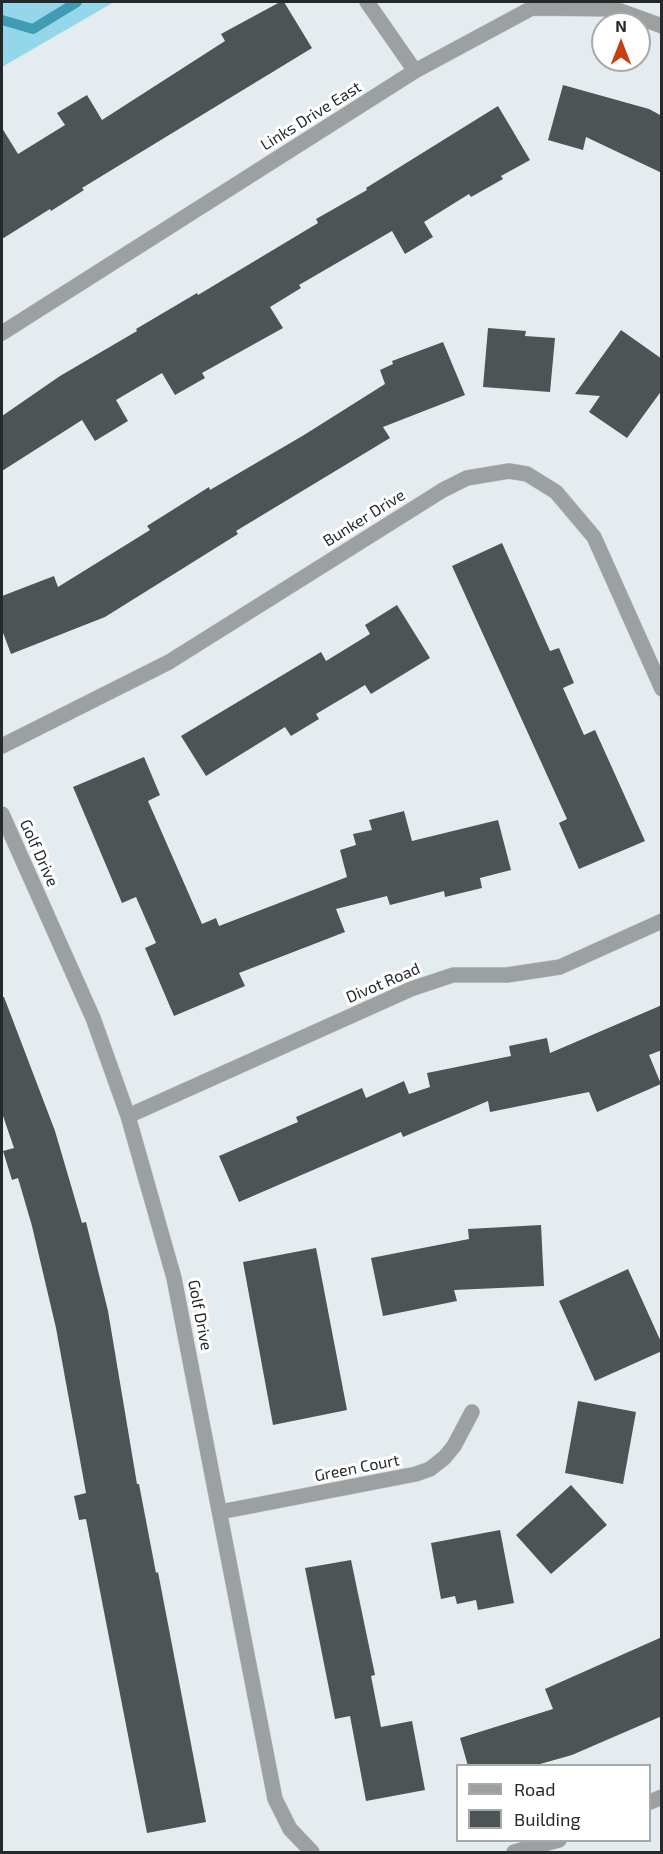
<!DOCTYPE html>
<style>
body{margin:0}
#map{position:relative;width:663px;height:1854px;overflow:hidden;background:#e4ecef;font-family:"Exo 2",sans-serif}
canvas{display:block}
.frame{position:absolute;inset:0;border:3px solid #26292a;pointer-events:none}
.legend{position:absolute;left:456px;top:1764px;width:195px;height:78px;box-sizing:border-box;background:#fff;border:2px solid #a8a9aa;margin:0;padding:8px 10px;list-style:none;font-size:18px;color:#26292a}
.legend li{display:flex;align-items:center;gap:12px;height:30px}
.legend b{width:30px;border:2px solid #a8a9aa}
.north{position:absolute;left:591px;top:12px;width:60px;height:60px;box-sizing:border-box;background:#fff;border:2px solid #a8a9aa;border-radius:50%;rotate:0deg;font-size:16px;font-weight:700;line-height:24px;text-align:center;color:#26292a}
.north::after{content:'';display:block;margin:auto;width:21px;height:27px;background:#c84012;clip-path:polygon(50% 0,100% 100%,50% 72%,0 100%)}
</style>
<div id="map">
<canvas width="663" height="1854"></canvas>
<div class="frame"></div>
<ul class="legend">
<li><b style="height:8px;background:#9da0a1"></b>Road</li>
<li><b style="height:16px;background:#4c5456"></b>Building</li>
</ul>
<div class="north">N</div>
</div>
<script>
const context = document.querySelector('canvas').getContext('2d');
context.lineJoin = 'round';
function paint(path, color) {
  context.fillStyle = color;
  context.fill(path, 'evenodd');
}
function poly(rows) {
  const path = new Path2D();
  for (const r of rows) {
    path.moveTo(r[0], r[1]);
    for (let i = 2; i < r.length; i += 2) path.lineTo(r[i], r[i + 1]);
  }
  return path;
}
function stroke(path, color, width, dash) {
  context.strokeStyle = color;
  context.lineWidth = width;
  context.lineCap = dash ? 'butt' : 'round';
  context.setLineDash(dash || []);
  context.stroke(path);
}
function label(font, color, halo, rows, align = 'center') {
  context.font = font + ' "Exo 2",sans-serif';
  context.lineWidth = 6;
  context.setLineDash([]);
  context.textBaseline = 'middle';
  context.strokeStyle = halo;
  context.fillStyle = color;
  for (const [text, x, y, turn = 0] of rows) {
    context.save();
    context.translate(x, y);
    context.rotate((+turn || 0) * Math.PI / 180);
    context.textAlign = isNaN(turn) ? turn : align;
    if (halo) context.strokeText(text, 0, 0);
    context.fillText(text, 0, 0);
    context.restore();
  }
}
paint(poly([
 [2,2,114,2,2,67]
]), '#95d7ea');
stroke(poly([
 [2,20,33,29,77,2]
]), '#419bb2', 10);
paint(poly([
 [280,2,284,2,312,48,82,188,84,190,51,211,50,209,2,239,2,128,18,154,65,125,57,113,87,95,102,120,225,41,221,34],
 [563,85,649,109,662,116,662,173,586,137,583,150,548,140],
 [498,106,530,160,501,176,503,179,471,197,469,194,424,222,433,237,405,254,392,231,299,285,301,288,270,307,283,328,202,373,205,378,175,395,162,373,116,400,128,421,95,441,82,420,2,471,2,416,60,376,137,331,136,329,197,293,198,295,318,223,316,219,367,190,366,188],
 [488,328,526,331,525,336,555,338,550,392,483,387],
 [621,330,662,359,662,390,627,438,589,412,600,396,575,394],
 [443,342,465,395,383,427,390,438,236,531,238,534,105,617,11,654,2,630,2,596,54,576,58,587,150,530,147,526,209,487,210,490,304,435,385,384,380,370,393,364,392,361],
 [502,543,550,651,559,648,574,683,563,688,584,735,595,730,645,841,579,869,559,823,567,819,452,566],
 [397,605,430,658,371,694,365,685,316,714,319,719,291,736,285,727,206,776,181,736,321,652,326,661,370,634,365,625],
 [144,757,160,795,148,801,202,924,216,918,219,926,347,877,340,850,356,845,353,834,372,830,369,820,404,811,412,841,498,820,511,870,480,878,482,888,445,897,444,891,390,905,387,896,336,909,345,932,239,973,245,986,174,1016,145,948,156,943,136,897,122,903,73,787],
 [2,997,4,997,55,1131,82,1223,86,1222,108,1311,137,1484,139,1484,156,1573,158,1572,206,1822,147,1833,86,1519,79,1520,74,1496,86,1493,56,1328,32,1226,18,1178,12,1180,3,1151,14,1148,2,1113],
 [662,1005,662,1050,649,1055,661,1084,597,1112,589,1092,490,1112,488,1101,403,1137,401,1132,239,1202,219,1156,298,1122,296,1117,362,1088,366,1098,404,1081,409,1094,430,1087,427,1073,511,1056,509,1046,547,1038,550,1053],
 [541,1225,544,1286,454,1290,457,1301,383,1316,371,1258,469,1239,468,1229],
 [316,1248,347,1410,273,1425,243,1262],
 [628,1269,662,1344,662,1351,595,1381,559,1301],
 [578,1401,636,1412,623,1484,565,1473],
 [571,1485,607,1525,551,1574,516,1535],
 [500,1530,514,1603,478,1610,476,1600,457,1604,455,1596,441,1599,431,1543],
 [351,1560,375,1675,371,1676,381,1727,412,1721,425,1790,366,1801,350,1716,335,1719,305,1568],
 [662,1637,662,1716,572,1755,533,1766,468,1766,460,1738,553,1709,545,1689]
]), '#4c5456');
const minor = poly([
 [367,2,415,71],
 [2,333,415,71,532,8,615,9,662,26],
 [2,746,169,662,443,490,467,478,509,471,527,474,556,492,594,537,662,689],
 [2,814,93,1018,128,1116,174,1278,275,1799,290,1829,312,1852],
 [128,1116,411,989,453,975,507,975,560,967,662,921],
 [220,1512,416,1474,430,1469,444,1458,454,1446,472,1412],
 [650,1802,662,1797],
 [514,1852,559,1840]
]);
stroke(minor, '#c2c9cc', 16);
stroke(minor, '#9da0a1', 15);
label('16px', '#26292a', '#fff', [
 ["Links Drive East",311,116,-32],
 ["Bunker Drive",364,518,-32],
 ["Golf Drive",39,853,66],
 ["Divot Road",383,983,-23],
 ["Golf Drive",200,1315,79],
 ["Green Court",357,1468,-11]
]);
</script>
